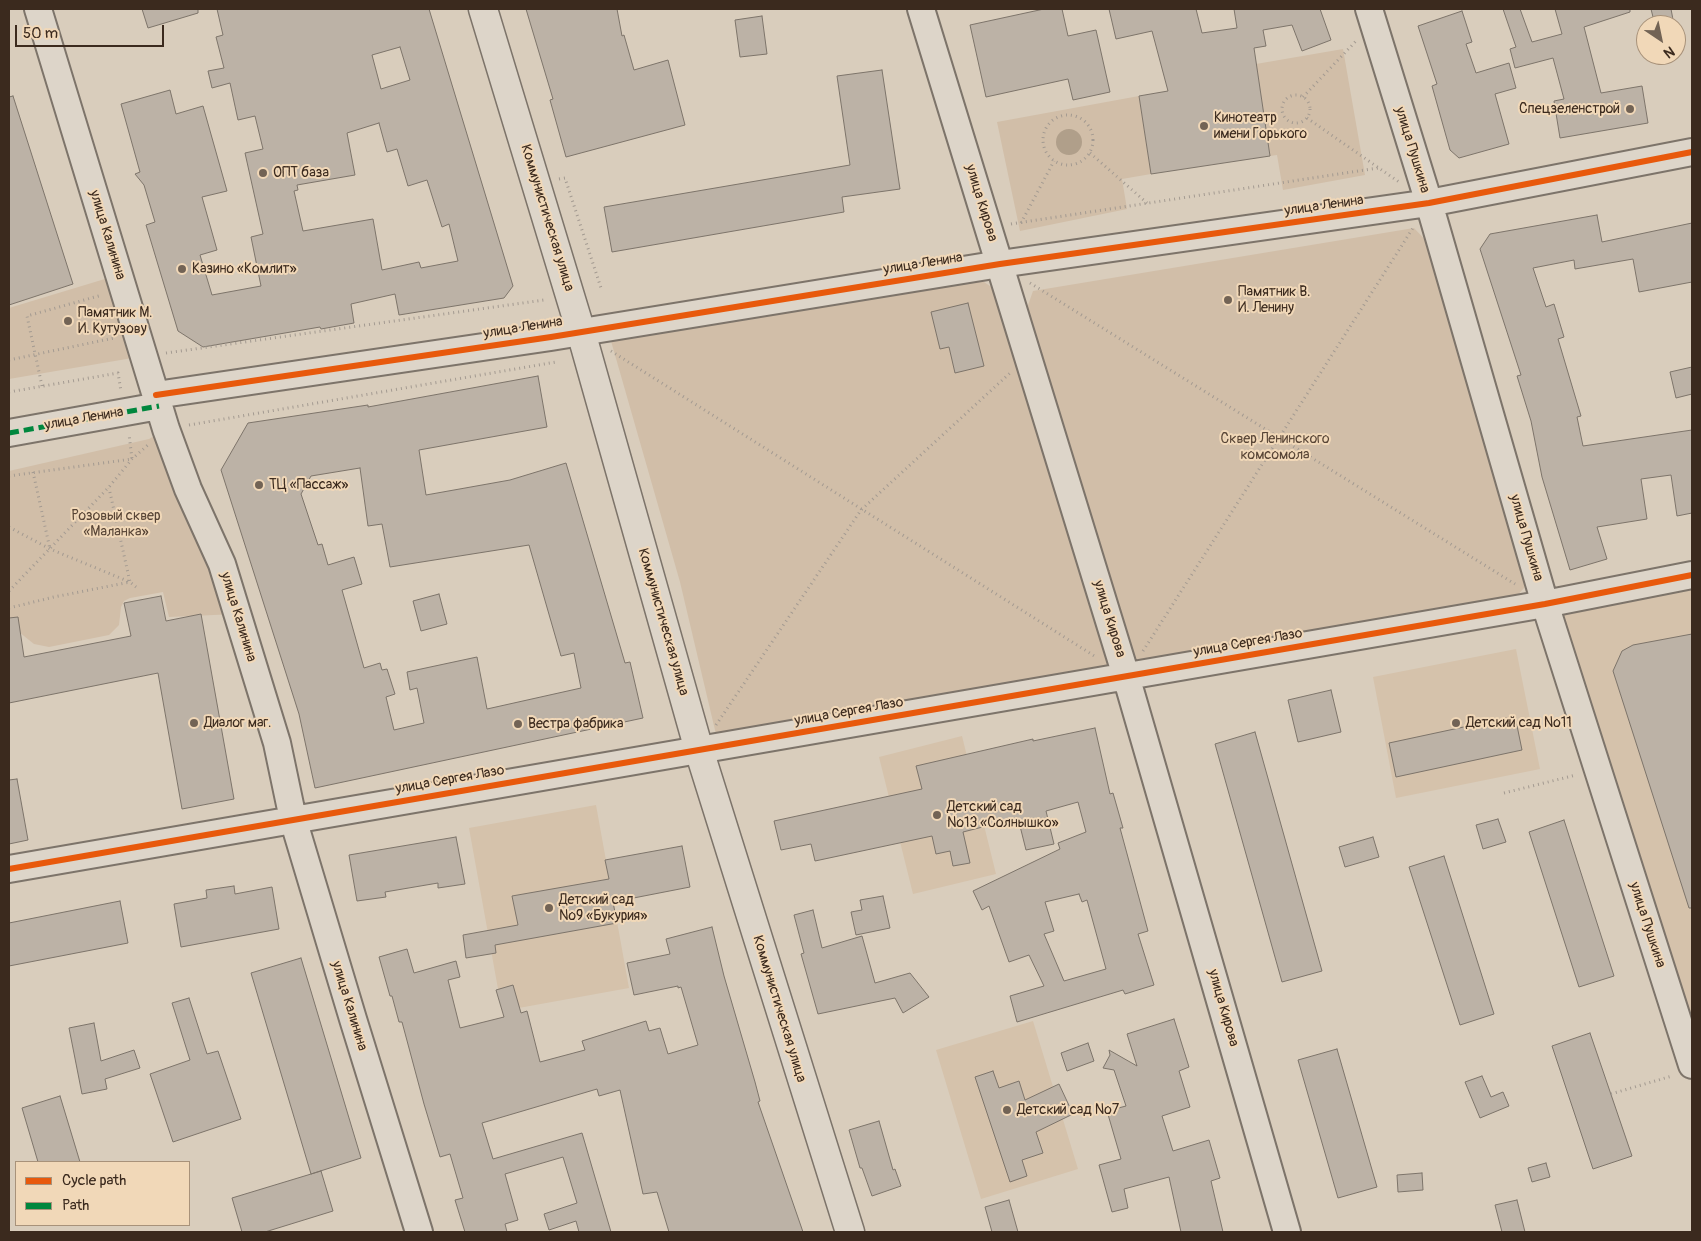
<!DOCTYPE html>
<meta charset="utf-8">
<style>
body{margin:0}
#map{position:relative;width:1701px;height:1241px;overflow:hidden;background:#d9cdbc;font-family:Pangolin,sans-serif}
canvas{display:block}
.frame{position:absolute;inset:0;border:10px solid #3b2a1e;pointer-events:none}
.legend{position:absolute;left:15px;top:1161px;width:175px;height:65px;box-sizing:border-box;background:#f1d8b8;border:1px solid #a8927a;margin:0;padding:6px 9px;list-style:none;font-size:15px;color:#3b2a1e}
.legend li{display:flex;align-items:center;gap:10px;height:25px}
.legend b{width:25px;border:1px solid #a8927a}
.north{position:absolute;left:1636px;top:15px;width:50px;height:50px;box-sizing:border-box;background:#f1d8b8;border:1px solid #a8927a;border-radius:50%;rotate:146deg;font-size:14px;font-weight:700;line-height:20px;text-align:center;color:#3b2a1e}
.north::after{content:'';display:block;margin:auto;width:18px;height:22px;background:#726355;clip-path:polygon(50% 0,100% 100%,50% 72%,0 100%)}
.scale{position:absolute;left:15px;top:25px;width:149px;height:22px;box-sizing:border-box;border:2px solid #3b2a1e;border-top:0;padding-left:6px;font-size:15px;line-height:18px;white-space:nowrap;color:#3b2a1e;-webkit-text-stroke:4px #f1d8b8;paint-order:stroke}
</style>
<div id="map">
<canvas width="1701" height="1241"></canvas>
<div class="frame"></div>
<ul class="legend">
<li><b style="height:6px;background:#e8590c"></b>Cycle path</li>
<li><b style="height:6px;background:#00873e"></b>Path</li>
</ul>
<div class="north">N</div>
<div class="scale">50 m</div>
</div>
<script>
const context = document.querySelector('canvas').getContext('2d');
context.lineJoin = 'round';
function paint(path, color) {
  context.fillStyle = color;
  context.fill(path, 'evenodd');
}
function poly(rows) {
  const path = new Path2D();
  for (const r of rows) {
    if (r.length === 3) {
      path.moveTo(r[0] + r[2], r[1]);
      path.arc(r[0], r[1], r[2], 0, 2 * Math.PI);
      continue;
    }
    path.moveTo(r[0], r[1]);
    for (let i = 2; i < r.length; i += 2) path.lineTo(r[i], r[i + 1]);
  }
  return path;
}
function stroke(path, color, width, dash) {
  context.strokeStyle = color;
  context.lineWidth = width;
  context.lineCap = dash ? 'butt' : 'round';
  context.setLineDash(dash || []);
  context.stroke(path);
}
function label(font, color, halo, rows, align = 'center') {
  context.font = font + ' Pangolin,sans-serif';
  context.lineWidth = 4;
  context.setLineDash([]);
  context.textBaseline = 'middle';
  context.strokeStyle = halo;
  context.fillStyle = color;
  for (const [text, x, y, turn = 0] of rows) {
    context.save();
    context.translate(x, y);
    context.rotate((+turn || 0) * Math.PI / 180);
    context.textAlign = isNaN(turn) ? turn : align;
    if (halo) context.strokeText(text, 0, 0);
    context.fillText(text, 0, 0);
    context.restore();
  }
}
paint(poly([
 [1692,575,1692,1065,1545,604],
 [1516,649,1540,769,1396,798,1373,677],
 [962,736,996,874,913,894,879,757],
 [596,805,629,988,502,1011,469,828],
 [1033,1021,1078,1169,981,1199,936,1050]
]), '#d5c2ab');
paint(poly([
 [1343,49,1365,175,1283,190,1277,155,1270,156,1256,64],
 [1139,96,1151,174,1122,179,1127,209,1020,231,997,122],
 [1414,228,1431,246,1526,575,1524,588,1515,598,1156,665,1132,660,1025,314,1033,291],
 [118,275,144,356,9,379,9,308],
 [978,278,1011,300,1126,676,719,747,680,582,611,341],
 [166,429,236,614,169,617,163,592,130,598,124,601,121,607,119,625,109,635,49,647,34,644,9,624,9,471,149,439]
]), '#d1bea8');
paint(poly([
 [1069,142,13]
]), '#b09f8a');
const building = poly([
 [142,9,198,9,198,13,148,28,142,9],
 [217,9,429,9,513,286,504,298,399,315,395,294,351,304,354,323,321,329,320,327,203,347,178,331,146,225,155,222,144,185,135,174,140,172,121,104,170,90,176,114,203,106,227,191,202,197,217,250,200,255,212,295,261,286,251,237,263,234,245,153,263,149,255,116,238,120,230,83,212,88,208,71,224,68,216,37,223,35,217,9],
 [400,47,410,80,381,89,372,55,400,47],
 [379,123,387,152,397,149,408,186,427,180,442,227,449,224,458,261,421,268,419,262,382,270,373,219,303,231,294,191,298,190,297,185,355,175,347,133,379,123],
 [526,9,617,9,622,36,624,35,634,70,668,60,685,125,566,157,550,100,553,99,526,9],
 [1044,9,1062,9,1068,36,1096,30,1110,92,1073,100,1068,79,986,97,970,25,1044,9],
 [1109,9,1196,9,1202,33,1237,28,1234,9,1320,9,1331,40,1302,51,1292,25,1263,30,1266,46,1254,48,1270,156,1151,174,1139,96,1168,91,1152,31,1116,39,1109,9],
 [1503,9,1520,9,1532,42,1562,34,1555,9,1630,9,1630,12,1584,27,1601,93,1642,86,1648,123,1560,138,1554,101,1564,99,1553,58,1515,68,1510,49,1516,47,1503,9],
 [1651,9,1671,9,1674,25,1655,25,1651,9],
 [1462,11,1472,42,1466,44,1476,73,1509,63,1516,88,1495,94,1509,144,1459,158,1450,150,1432,86,1437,84,1418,26,1462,11],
 [762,16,767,54,740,57,735,20,762,16],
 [882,70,900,189,842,197,844,212,612,252,604,207,850,165,837,76,882,70],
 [13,96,73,284,9,305,9,97,13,96],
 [1597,215,1602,242,1692,223,1692,282,1639,292,1633,259,1575,269,1574,260,1533,268,1546,307,1554,304,1564,337,1558,339,1581,416,1577,417,1583,446,1692,430,1692,513,1677,516,1671,475,1641,479,1647,519,1597,527,1607,559,1570,570,1542,477,1531,421,1517,376,1521,375,1480,249,1490,234,1597,215],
 [968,303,984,366,955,373,949,347,940,349,931,312,968,303],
 [1692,367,1692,394,1676,398,1670,372,1692,367],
 [538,376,547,427,419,450,426,495,510,480,566,463,625,663,630,662,643,718,315,788,299,714,221,470,248,423,368,405,368,407,538,376],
 [360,468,368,526,382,524,390,567,529,545,561,656,574,653,581,688,487,709,477,657,407,672,410,690,417,688,424,723,394,730,386,697,395,694,387,669,382,670,380,663,364,668,342,590,362,584,354,557,328,565,322,544,318,545,301,494,311,476,360,468],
 [439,594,447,624,421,631,413,601,439,594],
 [161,596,166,621,201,614,234,799,182,809,158,673,9,703,9,618,18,617,24,657,131,636,124,603,161,596],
 [1692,634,1692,908,1689,908,1613,671,1622,651,1633,645,1692,634],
 [1331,690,1341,732,1298,742,1288,700,1331,690],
 [1515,716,1522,750,1396,777,1389,743,1515,716],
 [1095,728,1110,794,1113,793,1123,828,1120,828,1148,931,1138,934,1154,985,1125,994,1123,990,1017,1022,1010,996,1044,986,1029,955,1009,962,989,906,982,910,973,891,1060,849,1058,843,1086,832,1078,802,1046,811,1054,844,1026,850,1018,818,963,832,970,863,953,866,950,851,936,854,932,836,815,861,811,844,781,850,774,821,922,789,916,766,1033,739,1033,741,1095,728],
 [1079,894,1082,902,1087,900,1106,969,1064,981,1044,934,1054,931,1045,902,1079,894],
 [1255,732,1322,971,1282,982,1215,744,1255,732],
 [17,779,28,840,9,844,9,780,17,779],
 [1498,819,1506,842,1483,849,1476,825,1498,819],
 [1564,820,1614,976,1579,987,1529,832,1564,820],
 [456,837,465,884,438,888,438,883,385,892,386,897,357,901,349,855,456,837],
 [1373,837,1379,857,1345,867,1339,847,1373,837],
 [682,846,690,887,613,902,617,923,495,945,496,953,466,958,463,935,518,925,512,896,609,879,605,860,682,846],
 [1444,856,1494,1014,1460,1025,1409,867,1444,856],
 [234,886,235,894,272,887,279,929,181,947,174,904,207,898,206,890,234,886],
 [883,896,890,928,856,935,851,912,862,910,860,900,883,896],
 [120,901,128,943,9,966,9,923,120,901],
 [813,910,822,948,862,936,875,983,910,973,929,997,903,1013,895,998,818,1014,801,954,804,953,794,915,813,910],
 [712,927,724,976,755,1082,760,1101,758,1102,803,1232,669,1232,657,1192,643,1194,620,1090,599,1096,597,1089,482,1123,493,1159,582,1133,611,1232,579,1232,576,1221,549,1230,544,1214,577,1203,563,1157,505,1174,518,1220,505,1224,507,1232,465,1232,455,1200,463,1198,450,1154,440,1157,424,1104,402,1022,399,1022,392,996,390,996,379,957,407,949,414,973,456,961,460,977,448,980,460,1028,504,1017,496,990,513,985,521,1013,527,1011,540,1062,585,1050,582,1041,646,1021,649,1031,660,1028,668,1054,698,1045,681,987,678,988,678,986,634,995,627,963,670,954,666,939,712,927],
 [301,958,361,1158,311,1174,251,973,301,958],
 [189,998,207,1054,218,1051,241,1119,173,1142,150,1074,190,1060,172,1003,189,998],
 [1174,1019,1189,1067,1179,1071,1190,1107,1162,1116,1173,1151,1209,1140,1220,1178,1211,1181,1223,1232,1181,1232,1169,1177,1124,1189,1128,1208,1112,1212,1099,1165,1121,1159,1107,1111,1126,1106,1114,1070,1103,1068,1110,1055,1109,1050,1137,1066,1127,1034,1174,1019],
 [94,1023,101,1061,134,1050,140,1068,105,1079,107,1089,82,1094,69,1028,94,1023],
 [1590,1033,1632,1156,1593,1169,1552,1046,1590,1033],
 [1088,1043,1094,1061,1067,1071,1061,1053,1088,1043],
 [1337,1049,1377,1187,1338,1198,1298,1060,1337,1049],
 [993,1071,999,1088,1019,1081,1025,1100,1059,1084,1073,1114,1036,1132,1043,1153,1022,1160,1027,1176,1010,1182,975,1077,993,1071],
 [1482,1076,1491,1097,1503,1092,1509,1106,1480,1118,1465,1082,1482,1076],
 [60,1096,80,1162,38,1162,22,1108,60,1096],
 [879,1121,893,1170,895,1169,901,1186,872,1196,862,1168,860,1168,849,1130,879,1121],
 [1546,1163,1550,1177,1532,1182,1528,1168,1546,1163],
 [321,1171,333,1211,265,1232,242,1232,232,1198,321,1171],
 [1422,1173,1423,1190,1398,1192,1397,1175,1422,1173],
 [1009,1200,1018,1232,992,1232,985,1207,1009,1200],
 [1517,1200,1525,1232,1502,1232,1495,1205,1517,1200]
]);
paint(building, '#bcb2a6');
stroke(building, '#7d746a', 1);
const minor = poly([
 [38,9,166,429,188,489,222,564,277,743,293,819,353,1019,419,1232],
 [921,9,1126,676,1287,1232],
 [1369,9,1429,203,1545,604,1692,1065],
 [156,395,551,337,1000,264,1429,203,1692,152],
 [9,433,159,406],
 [9,869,1545,604,1692,575]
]);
const major = poly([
 [483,9,581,332,699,750,850,1232]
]);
stroke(minor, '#7d746a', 30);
stroke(major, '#7d746a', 31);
stroke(poly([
 [1296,109,14],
 [1303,97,1356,41],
 [1068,140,25],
 [1307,118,1399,182],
 [1090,153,1147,203],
 [559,179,565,178,601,288],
 [1021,223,1054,161],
 [1011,224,1378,168],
 [1030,283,1515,584],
 [611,351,1096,657],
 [166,353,544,300],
 [9,360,114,338],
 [42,386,27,316,102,295],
 [9,392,118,373,121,391],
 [189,425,556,362],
 [33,472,50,549],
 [9,476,132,459,129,434],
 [9,527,50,549,130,582,136,587],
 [9,591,109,487,132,459,149,444],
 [9,608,54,597,130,582,109,488],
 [1143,651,1413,228],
 [716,725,861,510,1010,373],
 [1504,793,1576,775],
 [1611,1094,1672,1076]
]), '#a39a91', 3, [1, 4]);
stroke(minor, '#ddd5c9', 26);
stroke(major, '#ddd5c9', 28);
stroke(poly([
 [9,433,159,406]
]), '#00873e', 5, [10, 5]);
stroke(poly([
 [156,395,551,337,1000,264,1429,203,1692,152],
 [9,869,1545,604,1692,575]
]), '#e8590c', 6);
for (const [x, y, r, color] of [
 [1630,109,5,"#726355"],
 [1204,126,5,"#726355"],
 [263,173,5,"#726355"],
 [182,269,5,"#726355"],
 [1228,300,5,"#726355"],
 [68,321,5,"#726355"],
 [259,485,5,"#726355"],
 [194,723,5,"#726355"],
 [1456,723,5,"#726355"],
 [518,724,5,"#726355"],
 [937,815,5,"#726355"],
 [549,908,5,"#726355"],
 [1007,1110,5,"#726355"]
]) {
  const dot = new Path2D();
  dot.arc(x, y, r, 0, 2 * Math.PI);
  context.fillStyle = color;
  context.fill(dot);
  stroke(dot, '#f1d8b8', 2);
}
label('14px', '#3b2a1e', '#f1d8b8', [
 ["Спецзеленстрой",1620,109,"right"],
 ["Кинотеатр",1214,118],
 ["имени Горького",1214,134],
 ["ОПТ база",273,173],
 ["Казино «Комлит»",192,269],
 ["Памятник В.",1238,292],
 ["И. Ленину",1238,308],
 ["Памятник М.",78,313],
 ["И. Кутузову",78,329],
 ["ТЦ «Пассаж»",269,485],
 ["Диалог маг.",204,723],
 ["Детский сад №11",1466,723],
 ["Вестра фабрика",528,724],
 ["Детский сад",947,807],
 ["№13 «Солнышко»",947,823],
 ["Детский сад",559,900],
 ["№9 «Букурия»",559,916],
 ["Детский сад №7",1017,1110]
], 'left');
label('14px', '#3b2a1e', '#f1d8b8', [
 ["улица Пушкина",1412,150,73],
 ["улица Кирова",981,203,73],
 ["улица Ленина",1324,206,-8],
 ["Коммунистическая улица",547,218,73],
 ["улица Калинина",107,235,73],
 ["улица Ленина",923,264,-9],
 ["улица Ленина",523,328,-9],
 ["улица Ленина",84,419,-10],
 ["улица Пушкина",1526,538,74],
 ["улица Калинина",238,617,73],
 ["улица Кирова",1109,619,73],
 ["Коммунистическая улица",663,622,74],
 ["улица Сергея Лазо",1248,643,-10],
 ["улица Сергея Лазо",849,712,-10],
 ["улица Сергея Лазо",450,780,-10],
 ["улица Пушкина",1647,925,72],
 ["улица Калинина",349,1006,73],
 ["улица Кирова",1223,1008,74],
 ["Коммунистическая улица",779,1009,73]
]);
label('14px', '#584536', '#f1d8b8', [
 ["Сквер Ленинского",1275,439],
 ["комсомола",1275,455],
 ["Розовый сквер",116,516],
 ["«Маланка»",116,532]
]);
</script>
